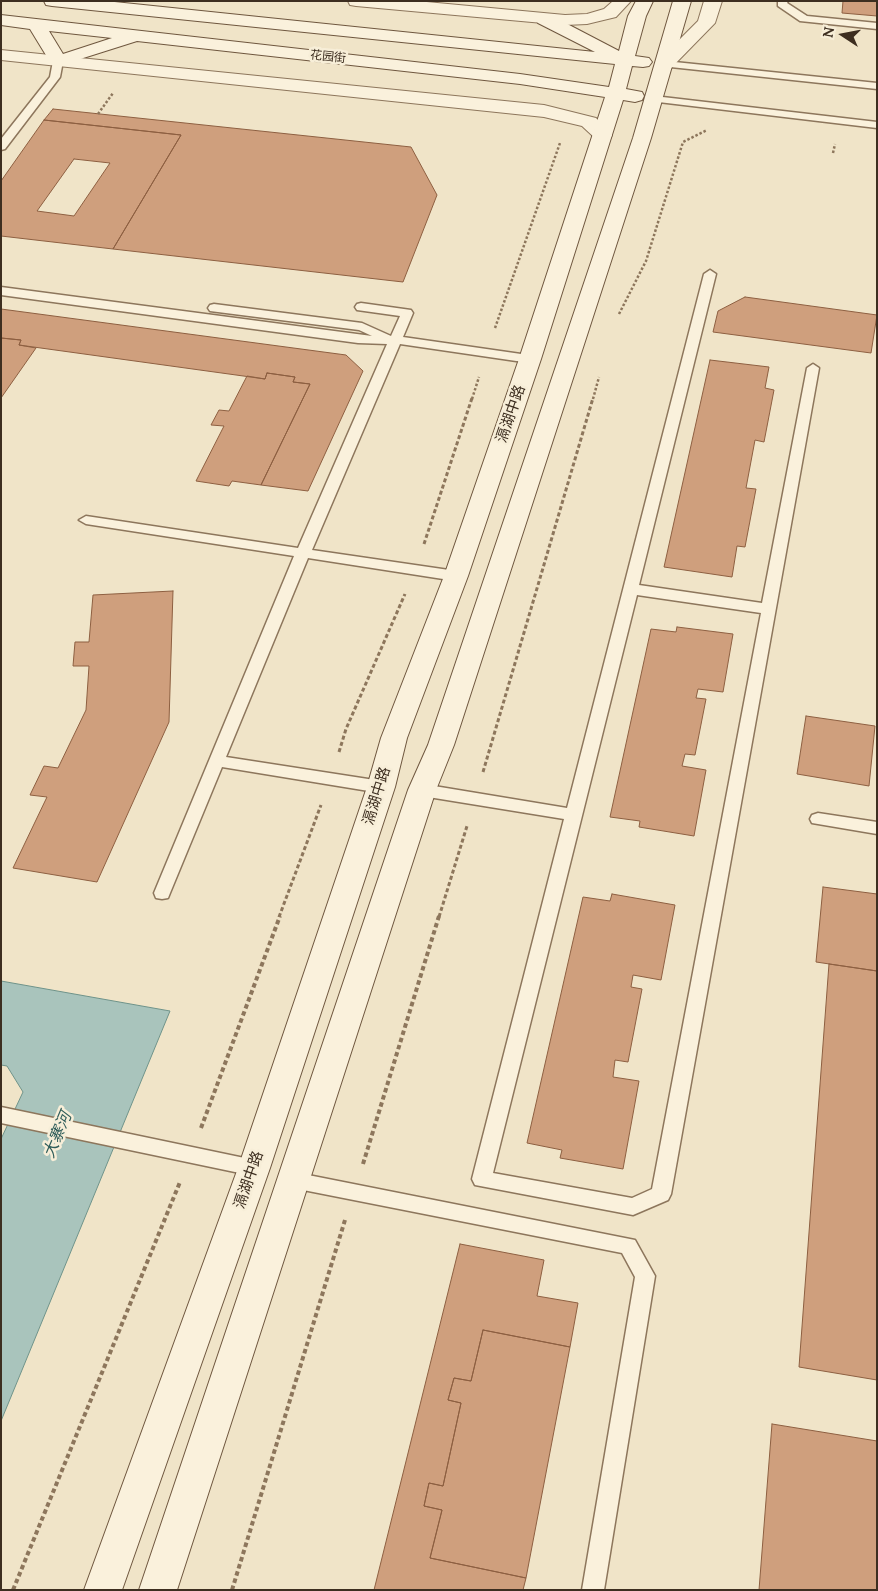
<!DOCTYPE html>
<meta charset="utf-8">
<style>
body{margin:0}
#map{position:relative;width:878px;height:1591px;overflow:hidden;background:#f0e4c8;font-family:Lora,serif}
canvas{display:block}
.frame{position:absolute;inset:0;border:2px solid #3d2e20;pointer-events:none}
.north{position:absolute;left:818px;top:10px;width:50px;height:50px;-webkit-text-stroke:4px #f7eed8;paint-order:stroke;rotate:281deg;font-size:14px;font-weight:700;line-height:20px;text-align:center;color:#3d2e20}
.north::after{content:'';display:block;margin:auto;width:18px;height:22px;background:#3d2e20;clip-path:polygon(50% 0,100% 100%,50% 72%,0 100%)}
</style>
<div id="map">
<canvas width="878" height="1591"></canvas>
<div class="frame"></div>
<div class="north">N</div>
</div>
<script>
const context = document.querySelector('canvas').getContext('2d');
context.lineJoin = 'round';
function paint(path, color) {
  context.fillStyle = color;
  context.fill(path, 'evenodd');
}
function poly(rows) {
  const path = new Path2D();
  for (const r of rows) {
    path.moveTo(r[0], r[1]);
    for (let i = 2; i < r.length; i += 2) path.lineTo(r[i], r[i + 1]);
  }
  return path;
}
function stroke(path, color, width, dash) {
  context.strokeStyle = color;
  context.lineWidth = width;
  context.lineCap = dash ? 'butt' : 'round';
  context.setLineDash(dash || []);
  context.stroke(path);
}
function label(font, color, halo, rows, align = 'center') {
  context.font = font + ' Lora,"Noto Sans SC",serif';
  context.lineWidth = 5;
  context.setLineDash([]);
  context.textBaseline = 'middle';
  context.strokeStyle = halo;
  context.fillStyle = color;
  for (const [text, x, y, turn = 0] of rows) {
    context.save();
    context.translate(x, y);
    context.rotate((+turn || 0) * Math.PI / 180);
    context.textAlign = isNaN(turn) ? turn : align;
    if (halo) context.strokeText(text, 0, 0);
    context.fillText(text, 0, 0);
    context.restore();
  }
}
const water = poly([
 [1,981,170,1011,1,1421,1,1139,23,1092,7,1066,1,1065,1,981]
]);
paint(water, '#a9c4bc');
stroke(water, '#6f938a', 1);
const building = poly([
 [843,1,877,1,877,16,842,13,843,1],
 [53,109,411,147,437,195,403,282,113,249,181,135,44,120,53,109],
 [44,120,181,135,113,249,1,236,1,181,44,120],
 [74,159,110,163,74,216,37,211,74,159],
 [745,297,877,315,871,353,713,332,718,311,745,297],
 [1,309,346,355,363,371,308,491,261,485,310,384,293,382,295,377,267,373,265,379,19,345,21,340,1,338,1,309],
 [1,338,21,340,19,345,36,348,1,398,1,338],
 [710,360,769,367,765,388,774,390,764,442,755,440,746,488,756,489,745,547,737,546,732,577,664,567,710,360],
 [267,373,295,377,293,382,310,384,261,485,232,481,229,486,196,481,224,426,211,425,219,410,229,411,247,376,265,379,267,373],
 [173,591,169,722,97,882,13,868,47,797,30,795,44,766,58,768,86,710,89,666,73,666,75,642,89,642,93,595,173,591],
 [677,627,733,634,723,692,698,689,696,698,706,699,695,755,685,754,682,766,706,770,694,836,639,827,640,821,610,817,651,629,676,632,677,627],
 [806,716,875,726,869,786,797,774,806,716],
 [823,887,877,894,877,971,816,962,823,887],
 [612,894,675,905,661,980,633,975,631,987,642,989,628,1062,615,1060,613,1077,639,1081,623,1169,560,1158,562,1150,527,1143,583,897,610,901,612,894],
 [829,964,877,971,877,1380,799,1367,829,964],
 [460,1244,544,1260,537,1296,578,1303,570,1347,483,1330,471,1381,454,1378,448,1400,461,1403,443,1486,429,1483,424,1506,442,1510,430,1558,526,1578,523,1590,374,1590,460,1244],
 [483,1330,570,1347,526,1578,430,1558,442,1510,424,1506,429,1483,443,1486,461,1403,448,1400,454,1378,471,1381,483,1330],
 [772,1424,877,1441,877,1590,759,1590,772,1424]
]);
paint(building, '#cf9f7d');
stroke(building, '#8d5f41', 1);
const service = poly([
 [778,1,788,1,787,3,807,16,877,23,877,29,800,21,778,6,778,1],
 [58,58,63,61,60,77,5,149,1,150,1,139,50,77,53,61,58,58],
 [665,61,877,83,877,89,661,66,660,64,665,61],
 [654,96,877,122,877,128,650,101,650,97,654,96],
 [710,270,716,274,639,585,762,603,807,368,813,364,819,368,671,1194,668,1200,633,1215,475,1185,472,1179,564,819,422,796,416,794,414,790,416,786,422,784,567,808,704,274,710,270],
 [637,595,761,613,652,1189,632,1198,493,1173,637,595],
 [1,287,372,336,359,330,210,311,208,308,210,305,214,304,362,323,391,336,400,316,357,310,355,307,357,304,361,303,411,310,413,313,403,337,535,356,536,359,530,363,400,344,312,550,456,571,463,576,456,581,308,558,226,757,381,781,387,783,389,787,387,791,381,793,222,767,170,893,168,898,162,899,156,898,154,893,294,556,86,524,79,520,86,516,298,548,387,344,358,343,1,295,1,287],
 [818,813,877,822,877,834,812,823,810,819,812,815,818,813],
 [1,1107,254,1160,261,1162,264,1168,261,1174,254,1176,1,1123,1,1107],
 [293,1172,635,1240,655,1276,604,1590,582,1590,635,1277,622,1253,293,1188,286,1186,283,1180,286,1174,293,1172]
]);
const tertiary = poly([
 [348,1,416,1,565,15,587,14,604,9,613,1,631,1,616,17,587,24,565,25,356,6,350,5,348,1],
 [704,1,722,1,715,23,671,68,659,68,656,64,659,60,698,21,704,1],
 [1,50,544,105,596,118,612,135,610,139,596,139,582,126,544,117,1,60,1,50]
]);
const secondary = poly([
 [44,1,105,1,595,52,538,23,535,19,538,15,550,15,619,51,628,16,636,1,653,1,646,16,635,56,649,58,652,62,649,66,643,67,632,66,626,89,642,92,644,96,642,100,635,102,623,100,541,359,468,576,407,738,395,787,270,1168,122,1590,84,1590,238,1168,367,787,381,738,444,576,519,359,605,97,520,84,137,41,58,66,52,65,30,29,1,25,1,15,520,74,609,87,615,64,52,6,46,5,44,1],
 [49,31,112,38,63,54,49,31],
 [673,1,691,1,651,138,454,745,436,790,177,1590,139,1590,408,790,428,745,633,138,673,1]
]);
stroke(service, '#8d765c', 3);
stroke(tertiary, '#8d765c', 2);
stroke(secondary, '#6f573f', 2);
stroke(poly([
 [98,114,113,93],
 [833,153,835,144],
 [619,314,646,261,683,142,707,130],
 [495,328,560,143],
 [472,399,479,377],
 [593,399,599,377]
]), '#8d765c', 2.5, [2.5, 2]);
stroke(poly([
 [424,544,472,398],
 [339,752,346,729,405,594],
 [483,772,593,398],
 [279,917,321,805],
 [439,917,467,826]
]), '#8d765c', 3, [4, 2.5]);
stroke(poly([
 [201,1128,280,916],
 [363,1164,439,916],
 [13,1590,180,1182],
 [232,1590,345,1220]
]), '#8d765c', 4, [4.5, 3]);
paint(service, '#faf1dc');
paint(tertiary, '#faf1dc');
paint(secondary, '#faf1dc');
label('12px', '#3d2e20', '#f7eed8', [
 ["花园街",328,57,6]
]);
label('15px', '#3d2e20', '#f7eed8', [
 ["滆湖中路",511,414,-71],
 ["滆湖中路",377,796,-73],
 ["滆湖中路",249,1180,-71]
]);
label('italic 16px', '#2f5d5a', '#f7eed8', [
 ["大寨河",58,1135,-67]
]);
</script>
